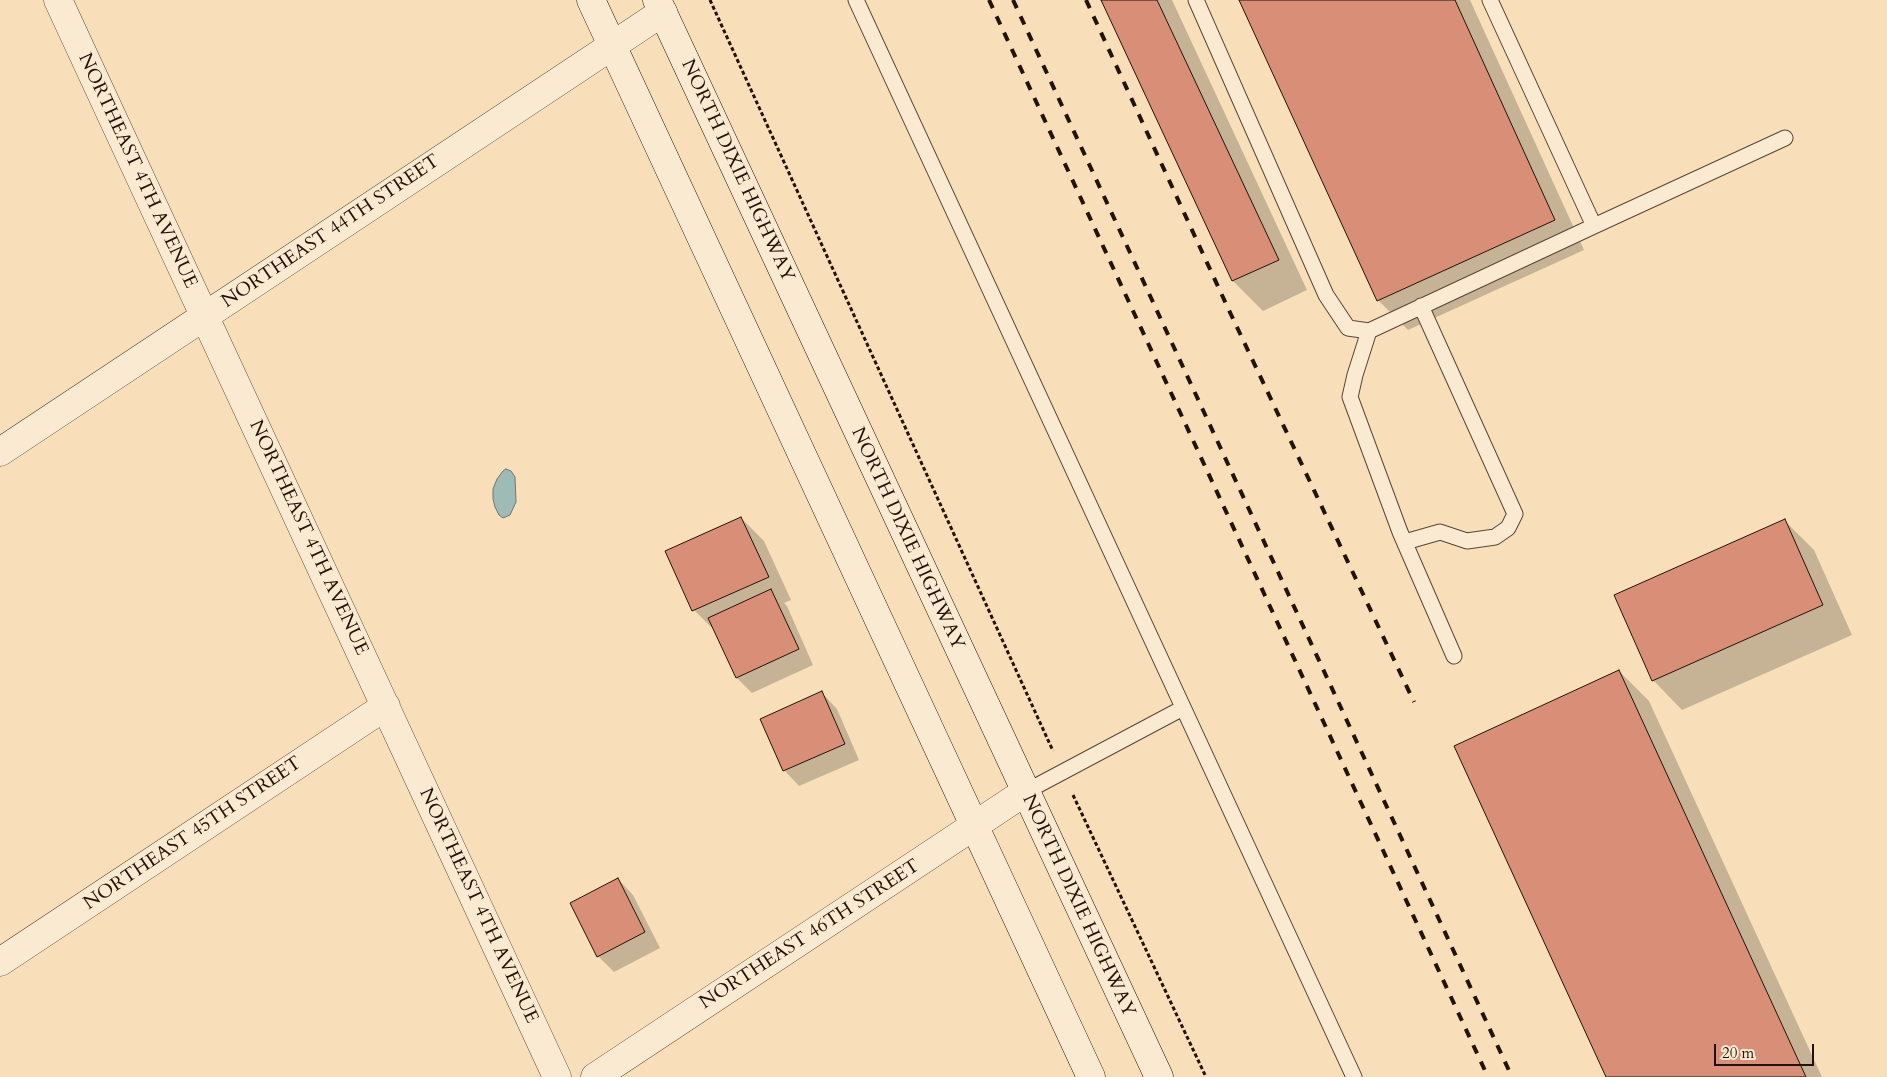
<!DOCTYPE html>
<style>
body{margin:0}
#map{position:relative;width:1887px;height:1077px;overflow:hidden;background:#f8dfba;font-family:Cardo,serif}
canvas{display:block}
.scale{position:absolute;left:1714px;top:1044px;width:100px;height:22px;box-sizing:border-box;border:2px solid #231207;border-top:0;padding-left:6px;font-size:15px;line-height:18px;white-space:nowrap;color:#231207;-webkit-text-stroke:4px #faead2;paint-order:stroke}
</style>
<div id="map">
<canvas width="1887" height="1077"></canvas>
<div class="scale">20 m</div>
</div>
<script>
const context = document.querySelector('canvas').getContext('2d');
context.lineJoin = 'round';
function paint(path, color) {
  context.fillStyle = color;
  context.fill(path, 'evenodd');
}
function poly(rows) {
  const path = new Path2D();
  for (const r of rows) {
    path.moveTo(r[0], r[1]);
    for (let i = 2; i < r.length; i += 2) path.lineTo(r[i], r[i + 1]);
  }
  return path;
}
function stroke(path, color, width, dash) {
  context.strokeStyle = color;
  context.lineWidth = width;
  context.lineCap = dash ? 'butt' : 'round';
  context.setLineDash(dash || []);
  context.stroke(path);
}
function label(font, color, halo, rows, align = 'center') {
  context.font = font + ' Cardo,serif';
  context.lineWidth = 4.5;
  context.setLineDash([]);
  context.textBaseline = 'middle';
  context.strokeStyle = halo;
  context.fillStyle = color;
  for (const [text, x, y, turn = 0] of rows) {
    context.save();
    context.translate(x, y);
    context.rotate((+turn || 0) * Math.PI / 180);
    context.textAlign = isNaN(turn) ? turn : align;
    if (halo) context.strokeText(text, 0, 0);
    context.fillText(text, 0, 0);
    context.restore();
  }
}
const water = poly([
 [506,469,511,471,515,477,516,502,510,515,503,518,499,515,495,507,493,499,493,489,497,479,503,471,506,469]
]);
paint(water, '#9fbbb6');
stroke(water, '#6d7770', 1);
paint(poly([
 [1102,0,1172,0,1307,290,1263,311,1233,281],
 [1241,0,1470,0,1584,250,1408,330,1378,300],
 [741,518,764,541,791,600,784,603,787,606,813,665,752,693,737,678,717,633,694,610],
 [1784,520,1814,550,1852,635,1682,710,1653,680],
 [1619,671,1649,701,1822,1077,1607,1077],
 [822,693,837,709,859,760,799,786,784,770],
 [618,879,633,895,660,948,614,972,598,956]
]), '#0003');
const building = poly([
 [1101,0,1157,0,1279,260,1232,281,1101,0],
 [1239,0,1455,0,1555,220,1377,301,1239,0],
 [741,517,769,577,692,611,665,551,741,517],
 [1785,519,1823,605,1652,681,1614,595,1785,519],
 [771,589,799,649,736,678,708,618,771,589],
 [1619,670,1806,1077,1606,1077,1454,746,1619,670],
 [822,691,845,744,783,771,760,719,822,691],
 [618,878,645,932,597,957,570,903,618,878]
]);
paint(building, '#d98f77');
stroke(building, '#231207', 1);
const lane = poly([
 [856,0,1354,1077],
 [1196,0,1326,295,1348,328,1369,331,1594,226,1490,0],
 [1594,226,1785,138],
 [1369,331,1355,375,1350,397,1400,532,1454,656],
 [1405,542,1440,532,1467,541,1495,537,1508,528,1515,514,1421,306],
 [1025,792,1183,708]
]);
const street = poly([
 [58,0,557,1077],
 [0,452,663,12],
 [0,962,386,706],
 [595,1077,1025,792]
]);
const secondary = poly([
 [591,0,1091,1077],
 [657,0,1159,1077]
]);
stroke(lane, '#584534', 17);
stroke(street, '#584534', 29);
stroke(secondary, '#231207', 29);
stroke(poly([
 [710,0,1053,751],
 [1073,795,1206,1077]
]), '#231207', 3, [4, 2.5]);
stroke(lane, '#faead2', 15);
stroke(street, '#faead2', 28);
stroke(secondary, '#faead2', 28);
stroke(poly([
 [989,0,1488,1077],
 [1013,0,1512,1077],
 [1086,0,1227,306,1414,702]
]), '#231207', 4, [9, 9]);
label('19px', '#231207', '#faead2', [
 ["NORTHEAST 4TH AVENUE",137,171,65],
 ["NORTH DIXIE HIGHWAY",737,171,65],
 ["NORTHEAST 44TH STREET",331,232,-34],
 ["NORTHEAST 4TH AVENUE",308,538,65],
 ["NORTH DIXIE HIGHWAY",907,539,65],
 ["NORTHEAST 45TH STREET",193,834,-34],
 ["NORTHEAST 4TH AVENUE",478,906,65],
 ["NORTH DIXIE HIGHWAY",1078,906,65],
 ["NORTHEAST 46TH STREET",810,935,-33]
]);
</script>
